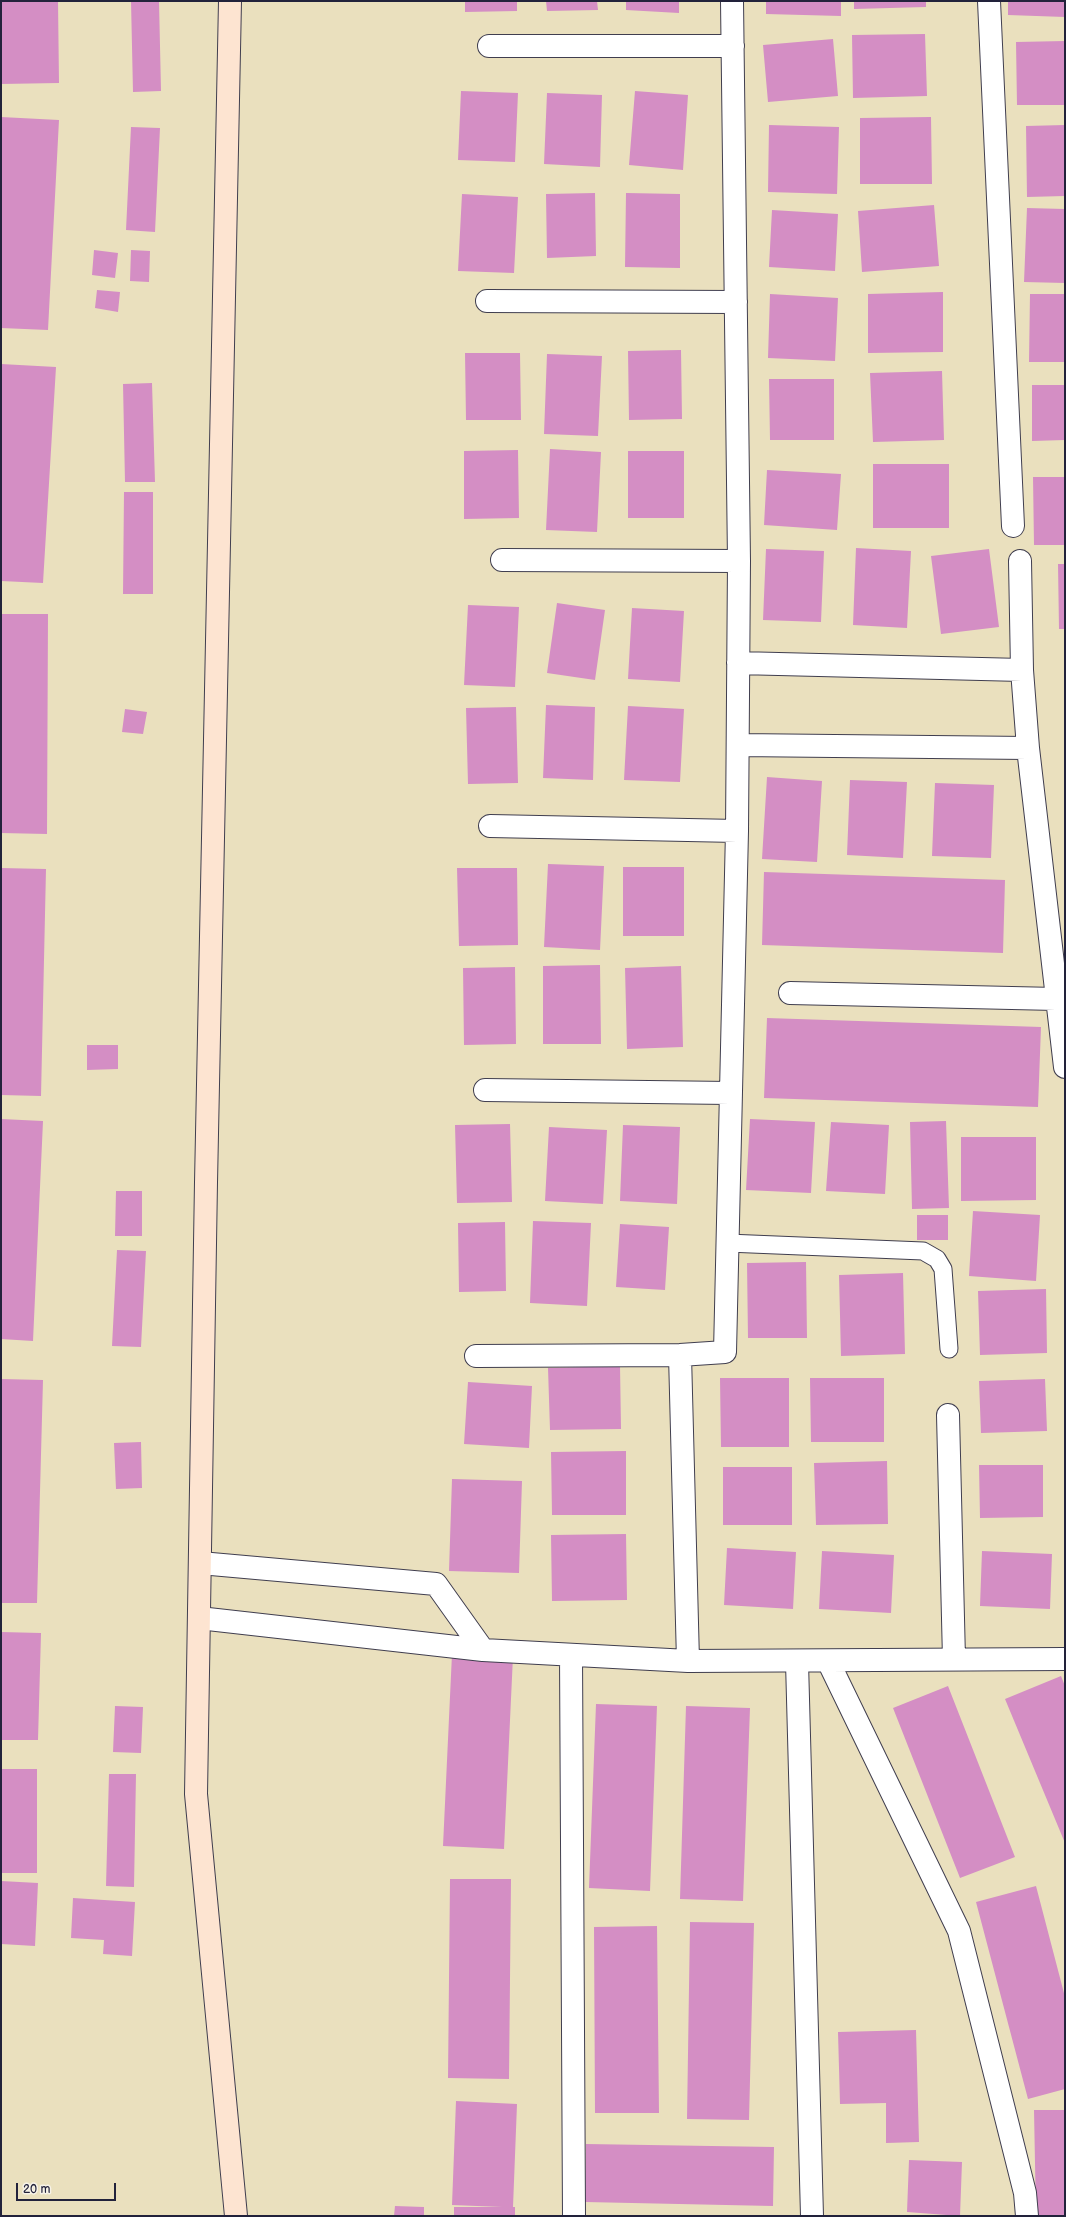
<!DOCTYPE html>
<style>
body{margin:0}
#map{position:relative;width:1066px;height:2217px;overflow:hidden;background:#eae0be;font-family:"Balsamiq Sans",sans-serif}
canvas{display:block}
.frame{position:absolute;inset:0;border:2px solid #22223b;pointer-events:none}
.scale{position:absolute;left:16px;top:2183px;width:100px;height:18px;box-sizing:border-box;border:2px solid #22223b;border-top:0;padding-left:5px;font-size:12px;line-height:14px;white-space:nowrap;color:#22223b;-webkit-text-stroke:3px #f7f3e8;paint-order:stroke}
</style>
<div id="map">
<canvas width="1066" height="2217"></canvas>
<div class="frame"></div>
<div class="scale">20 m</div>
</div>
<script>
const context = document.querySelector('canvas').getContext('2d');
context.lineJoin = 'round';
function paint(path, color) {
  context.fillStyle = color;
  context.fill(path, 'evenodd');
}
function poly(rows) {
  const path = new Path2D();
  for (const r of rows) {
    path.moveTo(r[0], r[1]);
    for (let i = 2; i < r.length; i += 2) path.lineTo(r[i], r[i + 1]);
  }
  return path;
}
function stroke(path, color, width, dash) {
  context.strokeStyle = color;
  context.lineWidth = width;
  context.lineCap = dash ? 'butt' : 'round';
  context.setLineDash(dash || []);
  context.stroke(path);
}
paint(poly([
 [1,1,58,1,59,83,1,84],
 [131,1,159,1,161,91,133,92],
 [465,1,517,1,517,11,465,12],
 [546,1,597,1,598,10,547,11],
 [626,1,679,1,679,13,626,10],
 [766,1,841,1,841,16,766,14],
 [854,1,926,1,926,7,854,9],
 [1008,1,1065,1,1065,17,1008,15],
 [925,34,927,96,853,98,852,35],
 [833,39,838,96,768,102,763,45],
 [1065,41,1065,105,1017,105,1016,42],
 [461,91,518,93,515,162,458,160],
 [635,91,688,95,683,170,629,165],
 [547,93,602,95,600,167,544,164],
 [1,117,59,120,48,330,1,328],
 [931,117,932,184,860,184,860,118],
 [769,125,839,127,837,194,768,192],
 [1065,125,1065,196,1027,197,1026,126],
 [131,127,160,128,155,232,126,230],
 [595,193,596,256,547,258,546,194],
 [626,193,680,194,680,268,625,267],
 [462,194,518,197,514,273,458,271],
 [934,205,939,266,862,272,858,211],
 [1027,208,1065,209,1065,283,1024,282],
 [772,210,838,214,835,271,769,267],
 [94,250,118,253,115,278,92,275],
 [131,250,150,251,149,282,130,281],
 [97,290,120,292,118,312,95,308],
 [943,292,943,352,868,353,868,294],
 [770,294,838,298,835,361,768,358],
 [1030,294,1065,294,1065,362,1029,362],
 [681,350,682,419,629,420,628,351],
 [465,353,520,353,521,420,466,420],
 [547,354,602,356,598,436,544,434],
 [1,364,56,367,43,583,1,581],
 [942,371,944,440,873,442,870,373],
 [769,379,834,379,834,440,770,440],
 [152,383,155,482,125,482,123,384],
 [1032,385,1065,385,1065,440,1032,441],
 [550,449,601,452,597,532,546,530],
 [518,450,519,518,464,519,464,451],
 [628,451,684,451,684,518,628,518],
 [873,464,949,464,949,528,873,528],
 [767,470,841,474,837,530,764,525],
 [1033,477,1065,477,1065,545,1034,545],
 [124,492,153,492,153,594,123,594],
 [856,548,911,551,907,628,853,625],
 [766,549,824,551,821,622,763,620],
 [989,549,999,627,941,634,931,556],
 [1058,564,1065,564,1065,629,1059,629],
 [557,603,605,610,595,680,547,673],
 [468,605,519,607,515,687,464,685],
 [632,608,684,611,680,682,628,679],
 [1,614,48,614,47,834,1,833],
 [546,705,595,707,593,780,543,778],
 [628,706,684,709,680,782,624,780],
 [516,707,518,783,468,784,466,708],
 [125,709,147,712,143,734,122,732],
 [767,777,822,781,817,862,762,859],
 [850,780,907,782,903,858,847,855],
 [935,783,994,785,991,858,932,856],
 [548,864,604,866,600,950,544,947],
 [623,867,684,867,684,936,623,936],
 [1,868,46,869,41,1096,1,1095],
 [457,868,517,868,518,945,459,946],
 [764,872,1005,880,1003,953,762,945],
 [600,965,601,1044,543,1044,543,966],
 [681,966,683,1047,627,1049,625,968],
 [515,967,516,1044,464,1045,463,968],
 [767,1018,1041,1027,1038,1107,764,1098],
 [87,1045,118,1045,118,1069,87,1070],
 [1,1119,43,1121,33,1341,1,1339],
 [750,1119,815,1122,811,1193,746,1190],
 [946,1121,949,1208,912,1209,910,1122],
 [831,1122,889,1125,885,1194,826,1191],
 [510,1124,512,1202,457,1203,455,1125],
 [623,1125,680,1127,677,1204,620,1201],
 [549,1127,607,1130,603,1204,545,1201],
 [961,1137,1036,1137,1036,1200,961,1201],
 [116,1191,142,1191,142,1236,115,1236],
 [973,1211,1040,1215,1036,1281,969,1276],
 [917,1215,948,1215,948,1240,917,1240],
 [533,1221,591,1223,587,1306,530,1303],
 [505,1222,506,1291,459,1292,458,1223],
 [620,1224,669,1227,665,1290,616,1287],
 [117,1250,146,1251,141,1347,112,1346],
 [806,1262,807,1338,748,1338,747,1263],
 [903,1273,905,1354,841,1356,839,1275],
 [1046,1289,1047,1353,980,1355,978,1291],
 [620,1366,621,1429,550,1430,548,1368],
 [720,1378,789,1378,789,1447,721,1447],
 [810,1378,884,1378,884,1442,811,1442],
 [1,1379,43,1380,37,1603,1,1603],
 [1045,1379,1047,1431,981,1433,979,1381],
 [468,1382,532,1386,529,1448,464,1444],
 [141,1442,142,1488,116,1489,114,1443],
 [626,1451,626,1515,552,1515,551,1452],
 [887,1461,888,1524,816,1525,814,1463],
 [979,1465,1043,1465,1043,1517,980,1518],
 [723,1467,792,1467,792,1525,723,1525],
 [452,1479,522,1481,519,1573,449,1571],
 [626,1534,627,1600,552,1601,551,1535],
 [727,1548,796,1552,793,1609,724,1605],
 [822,1551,894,1555,891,1613,819,1609],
 [982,1551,1052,1554,1050,1609,980,1606],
 [1,1632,41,1633,38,1740,1,1740],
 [452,1654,513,1656,504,1849,443,1846],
 [1061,1676,1065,1686,1065,1843,1005,1699],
 [948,1686,1015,1857,960,1878,893,1708],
 [596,1704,657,1706,650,1891,589,1888],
 [115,1706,143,1707,141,1753,113,1752],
 [686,1706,750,1708,743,1901,680,1899],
 [1,1769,37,1769,37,1873,1,1873],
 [109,1774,136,1774,134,1887,106,1886],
 [450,1879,511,1879,509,2079,448,2078],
 [1,1881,38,1883,35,1946,1,1944],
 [1036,1886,1065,1997,1065,2089,1028,2099,976,1902],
 [73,1898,135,1902,132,1956,103,1954,104,1940,71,1938],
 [690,1922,754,1923,749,2120,687,2119],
 [657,1926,659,2113,595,2113,594,1927],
 [916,2030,919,2142,886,2143,886,2103,840,2104,838,2032],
 [456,2101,517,2104,513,2207,515,2207,515,2216,454,2216,454,2207,502,2207,452,2205],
 [1034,2110,1065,2110,1065,2216,1036,2216],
 [586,2144,774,2147,773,2206,585,2202],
 [909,2160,962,2162,960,2216,907,2212],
 [395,2206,424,2207,424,2216,394,2216]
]), '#d48ec4');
const lane = poly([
 [727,1243,923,1251,937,1259,943,1269,949,1349]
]);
const street = poly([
 [989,1,1013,526],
 [489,46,733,46],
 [487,301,736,302],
 [502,560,739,561],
 [1020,561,1022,670],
 [738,663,1022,670,1028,748,1065,1067],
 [738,745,1028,748],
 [490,826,737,831],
 [790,993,1056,999],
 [485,1090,730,1093],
 [680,1355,688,1661],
 [476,1356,680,1355,725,1352,737,831,739,561,732,1],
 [948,1415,954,1659],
 [200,1563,436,1584,483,1650],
 [199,1618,483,1650,688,1661,1065,1659],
 [571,1655,574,2216],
 [828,1661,959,1931,1025,2193,1027,2216],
 [797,1662,812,2216]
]);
const secondary = poly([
 [230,1,206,1182,196,1794,236,2216]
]);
stroke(lane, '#403e4f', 19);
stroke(street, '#403e4f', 24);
stroke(secondary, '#403e4f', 24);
stroke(lane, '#fff', 17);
stroke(street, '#fff', 22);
stroke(secondary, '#fde4d1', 22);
</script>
